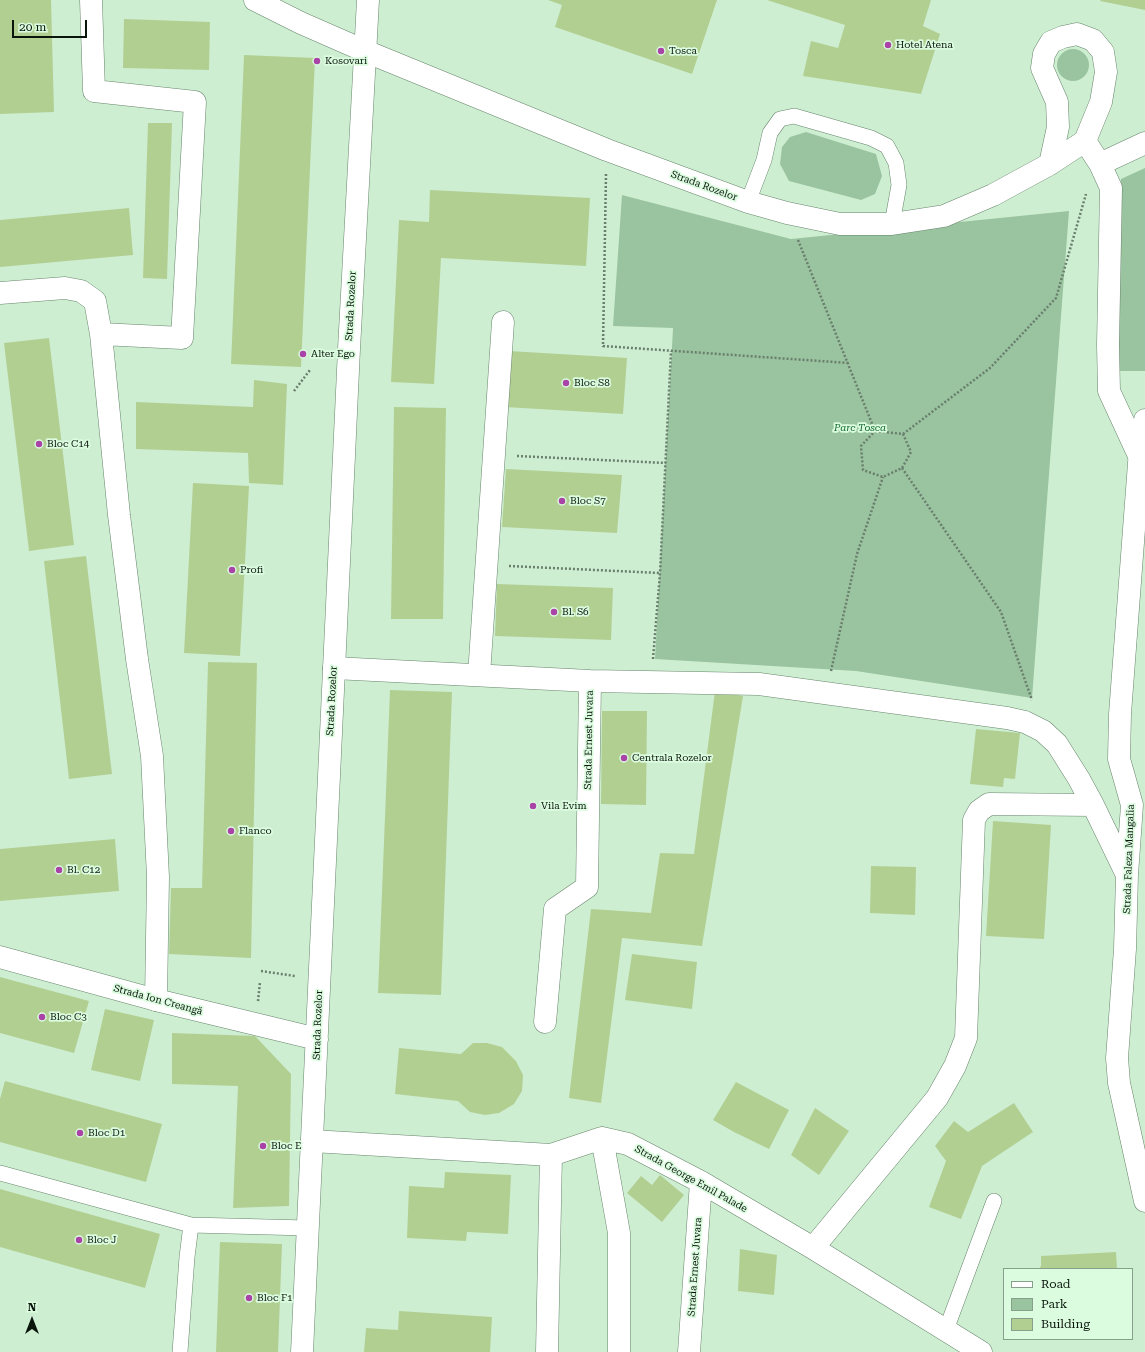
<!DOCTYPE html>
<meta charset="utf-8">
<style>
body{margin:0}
#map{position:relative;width:1145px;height:1352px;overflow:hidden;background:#ceeed2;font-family:"Roboto Serif",serif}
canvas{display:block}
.legend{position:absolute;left:1003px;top:1268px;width:130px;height:72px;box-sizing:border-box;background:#dbfcdf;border:1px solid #87a08b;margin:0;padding:5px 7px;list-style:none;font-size:12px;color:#0a150c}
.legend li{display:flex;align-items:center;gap:8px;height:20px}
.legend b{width:20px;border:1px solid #87a08b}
.north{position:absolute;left:12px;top:1300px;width:40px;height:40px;-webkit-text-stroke:3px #dbfcdf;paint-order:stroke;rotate:0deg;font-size:11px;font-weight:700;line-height:16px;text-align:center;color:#0a150c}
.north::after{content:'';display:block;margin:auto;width:14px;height:18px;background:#0a150c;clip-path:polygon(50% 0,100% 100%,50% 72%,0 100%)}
.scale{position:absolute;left:12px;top:20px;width:75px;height:18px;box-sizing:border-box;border:2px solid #0a150c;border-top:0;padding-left:5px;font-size:12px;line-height:14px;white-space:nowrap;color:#0a150c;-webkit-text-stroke:3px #dbfcdf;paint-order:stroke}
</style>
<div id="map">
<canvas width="1145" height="1352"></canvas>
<ul class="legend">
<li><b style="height:5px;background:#fff"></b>Road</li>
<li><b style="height:11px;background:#9ac4a0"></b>Park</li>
<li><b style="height:11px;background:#b2cf92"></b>Building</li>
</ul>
<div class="north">N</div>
<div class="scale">20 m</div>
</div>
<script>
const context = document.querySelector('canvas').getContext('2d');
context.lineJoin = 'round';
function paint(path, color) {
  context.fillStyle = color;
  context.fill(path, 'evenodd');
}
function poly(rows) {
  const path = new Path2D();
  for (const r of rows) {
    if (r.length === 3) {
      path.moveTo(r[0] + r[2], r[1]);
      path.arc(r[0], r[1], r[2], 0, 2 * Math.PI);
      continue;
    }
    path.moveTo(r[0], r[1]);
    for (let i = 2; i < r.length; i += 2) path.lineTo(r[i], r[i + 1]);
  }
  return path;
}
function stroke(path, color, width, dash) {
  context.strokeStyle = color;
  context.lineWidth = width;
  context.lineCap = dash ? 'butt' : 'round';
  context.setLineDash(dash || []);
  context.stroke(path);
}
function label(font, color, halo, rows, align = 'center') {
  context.font = font + ' "Roboto Serif",serif';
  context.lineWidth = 3.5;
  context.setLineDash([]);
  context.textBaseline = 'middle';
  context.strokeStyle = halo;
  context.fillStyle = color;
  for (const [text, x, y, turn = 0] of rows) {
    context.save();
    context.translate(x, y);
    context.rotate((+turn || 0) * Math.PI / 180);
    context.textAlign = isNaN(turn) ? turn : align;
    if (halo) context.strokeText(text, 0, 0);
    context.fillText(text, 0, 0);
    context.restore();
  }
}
paint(poly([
 [1073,65,16],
 [806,132,876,154,882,176,875,194,861,200,789,181,780,164,782,147,790,137],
 [1145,168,1145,371,1115,371,1121,179],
 [622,195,791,239,1069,211,1032,698,856,671,655,659,673,328,613,326]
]), '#9ac4a0');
paint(poly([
 [0,0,51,0,54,112,0,114],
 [548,0,717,0,692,74,555,27,562,5],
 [767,0,931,0,923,26,940,34,921,94,803,76,811,41,838,48,845,25],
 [1101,0,1145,0,1145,10,1100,1],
 [124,19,210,22,209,70,123,68],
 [244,55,315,58,301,367,231,364],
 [148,123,172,123,167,279,143,278],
 [430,190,590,198,586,266,441,258,434,384,391,382,399,220,429,222],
 [129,208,133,255,0,267,0,220],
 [49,338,74,545,29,551,4,343],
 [509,351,627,358,623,414,505,407],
 [254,380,287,384,283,485,249,483,248,453,136,449,136,402,253,407],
 [394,407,446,408,443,619,391,619],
 [506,469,622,475,617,533,502,527],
 [193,483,249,486,240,656,184,653],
 [86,556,112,774,69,779,44,561],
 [497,584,613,588,611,640,495,636],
 [208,662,257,663,251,958,169,954,171,888,202,888],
 [390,690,452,692,441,995,378,993],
 [715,691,743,696,702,946,622,938,601,1103,569,1098,591,909,651,913,660,853,694,854],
 [602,711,647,711,646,805,601,804],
 [976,729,1020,733,1015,779,1004,778,1003,787,970,784],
 [993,821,1051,825,1044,939,986,936],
 [115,839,119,891,0,901,0,849],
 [871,866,916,867,915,915,870,913],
 [632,954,697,962,692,1009,625,1000],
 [0,977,89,1001,74,1053,0,1033],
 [105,1009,154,1020,140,1081,91,1070],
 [172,1033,255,1036,291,1074,289,1206,233,1208,238,1086,172,1084],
 [473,1043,487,1043,502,1047,516,1061,523,1075,522,1091,514,1104,499,1113,485,1115,470,1112,458,1101,395,1094,399,1048,461,1054],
 [5,1081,162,1124,146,1182,0,1142,0,1099],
 [736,1082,789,1110,769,1149,734,1132,713,1120],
 [1014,1103,1033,1132,982,1166,961,1219,929,1207,946,1161,935,1146,954,1121,968,1132],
 [815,1108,849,1131,819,1175,791,1155],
 [445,1172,511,1175,508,1234,467,1232,466,1241,407,1238,409,1186,444,1188],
 [660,1175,684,1195,662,1222,627,1193,641,1176,652,1185],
 [0,1189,160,1234,145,1288,0,1247],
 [220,1242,282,1244,278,1352,216,1352],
 [740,1249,777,1255,774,1295,738,1291],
 [1116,1252,1117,1269,1039,1269,1041,1266,1041,1256],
 [399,1311,492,1317,490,1352,364,1352,366,1328,398,1330]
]), '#b2cf92');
const service = poly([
 [748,202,764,160,770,133,780,119,794,116,871,138,887,146,896,163,899,185,892,224],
 [0,1173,191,1225,307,1228],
 [946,1330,994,1201],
 [180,1352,187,1257,191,1225]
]);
const pedestrian = poly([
 [1085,141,1100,164,1111,188,1108,345,1109,391,1140,458],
 [1100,164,1145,143]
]);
const minor = poly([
 [91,0,94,91,195,102,182,338,101,334],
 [365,51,607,150,748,202,787,213,840,224,892,224,944,216,993,195,1050,164,1085,141,1101,102,1106,72,1103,52,1093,40,1077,34,1063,37,1051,42,1044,54,1042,68,1057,102,1058,127,1050,164],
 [0,293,65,288,81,291,95,301,101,334,119,515,137,659,152,756,158,877,156,1000],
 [1145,420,1140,450,1120,714,1119,759,1132,805,1127,875,1125,949,1117,1058,1119,1083,1145,1201],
 [334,668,590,681,759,684,1007,718,1025,722,1043,731,1057,744,1079,779,1093,805,1127,875],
 [479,675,503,322],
 [545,1022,555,909,587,887,590,681],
 [602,1138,619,1233,619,1352],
 [312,1141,551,1155,602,1138,628,1144,701,1182,813,1248,981,1352],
 [813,1248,937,1098,955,1066,966,1038,974,820,979,811,989,804,1093,805],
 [547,1352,551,1155],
 [689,1352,701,1182]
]);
const tertiary = poly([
 [255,0,301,23,365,51],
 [0,957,156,1000,317,1039],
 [302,1352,349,349,368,0]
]);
stroke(service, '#67856c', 16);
stroke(pedestrian, '#67856c', 23);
stroke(minor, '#67856c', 23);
stroke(tertiary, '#67856c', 23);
stroke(poly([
 [606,174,603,346,849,363],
 [798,240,875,431],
 [294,391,310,370],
 [875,431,903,434,911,452,902,468,883,477,863,470,861,446,875,431],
 [903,434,990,368,1056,298,1086,194],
 [517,456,666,463],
 [902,468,1001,612,1032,700],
 [509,566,660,573],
 [653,659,660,573,671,351],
 [831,671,857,554,883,477],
 [261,971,295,976],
 [258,1001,260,982]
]), '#697e6c', 2.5, [2, 2]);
stroke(service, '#fff', 15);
stroke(pedestrian, '#fff', 22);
stroke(minor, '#fff', 22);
stroke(tertiary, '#fff', 22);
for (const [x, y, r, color] of [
 [888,45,4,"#aa43a7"],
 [661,51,4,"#aa43a7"],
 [317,61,4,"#aa43a7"],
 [303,354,4,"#aa43a7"],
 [566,383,4,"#aa43a7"],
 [39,444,4,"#aa43a7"],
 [562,501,4,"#aa43a7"],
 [232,570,4,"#aa43a7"],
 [554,612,4,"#aa43a7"],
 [624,758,4,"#aa43a7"],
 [533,806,4,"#aa43a7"],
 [231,831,4,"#aa43a7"],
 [59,870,4,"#aa43a7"],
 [42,1017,4,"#aa43a7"],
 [80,1133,4,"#aa43a7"],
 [263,1146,4,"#aa43a7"],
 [79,1240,4,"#aa43a7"],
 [249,1298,4,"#aa43a7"]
]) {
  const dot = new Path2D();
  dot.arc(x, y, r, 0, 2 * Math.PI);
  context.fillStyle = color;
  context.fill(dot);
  stroke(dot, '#dbfcdf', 1.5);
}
label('10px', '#0a150c', '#dbfcdf', [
 ["Hotel Atena",896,45],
 ["Tosca",669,51],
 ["Kosovari",325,61],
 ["Alter Ego",311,354],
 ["Bloc S8",574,383],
 ["Bloc C14",47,444],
 ["Bloc S7",570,501],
 ["Profi",240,570],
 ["Bl. S6",562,612],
 ["Centrala Rozelor",632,758],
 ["Vila Evim",541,806],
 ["Flanco",239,831],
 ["Bl. C12",67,870],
 ["Bloc C3",50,1017],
 ["Bloc D1",88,1133],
 ["Bloc E",271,1146],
 ["Bloc J",87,1240],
 ["Bloc F1",257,1298]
], 'left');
label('10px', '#0a150c', '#dbfcdf', [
 ["Strada Rozelor",704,186,20],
 ["Strada Rozelor",351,306,-87],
 ["Strada Rozelor",332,701,-87],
 ["Strada Ernest Juvara",589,740,-89],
 ["Strada Faleza Mangalia",1129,859,-88],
 ["Strada Ion Creangă",158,1000,15],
 ["Strada Rozelor",318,1025,-88],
 ["Strada George Emil Palade",691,1179,29],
 ["Strada Ernest Juvara",695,1267,-86]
]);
label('italic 10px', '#12682e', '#dbfcdf', [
 ["Parc Tosca",860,428]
]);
</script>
